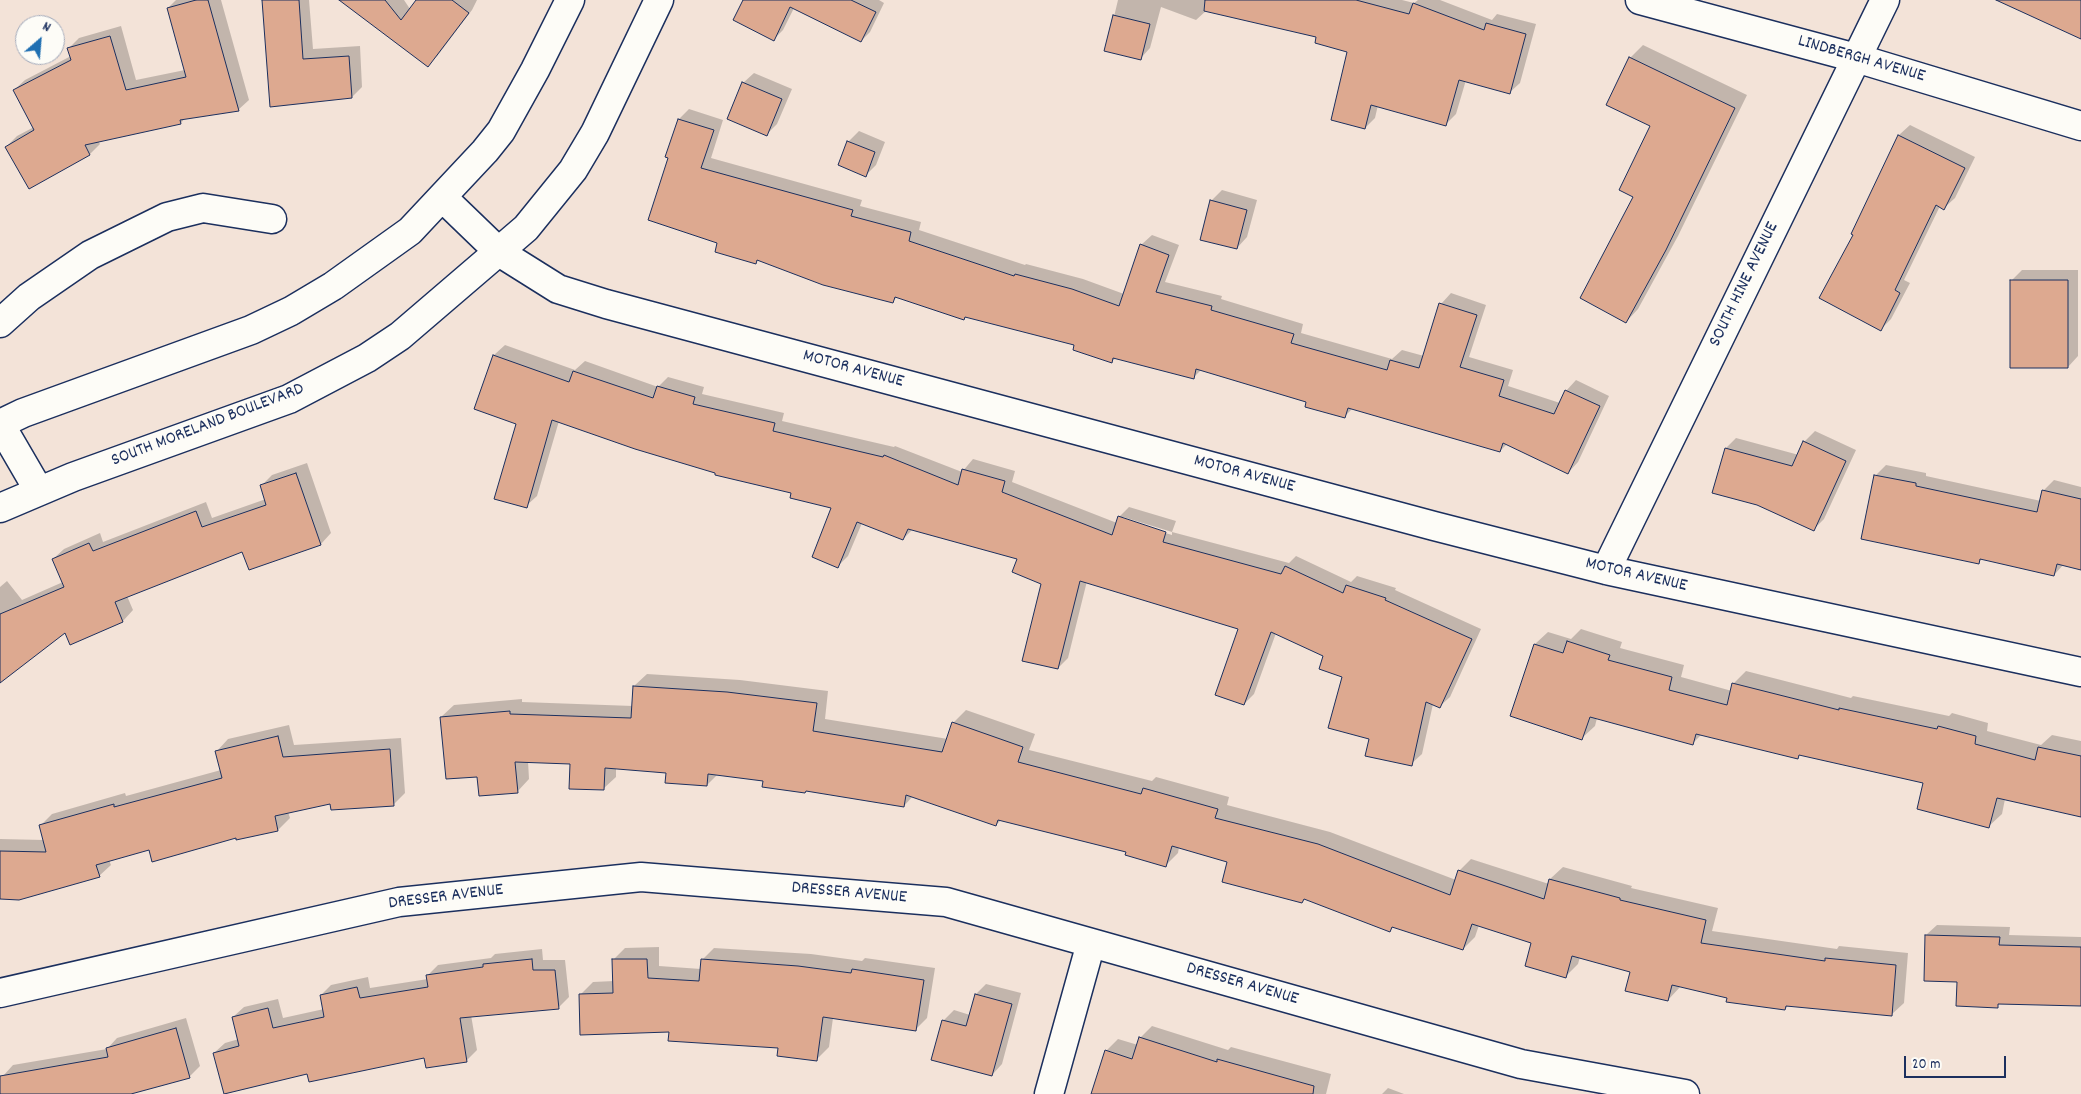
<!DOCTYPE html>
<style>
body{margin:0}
#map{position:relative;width:2081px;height:1094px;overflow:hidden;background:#f3e3d8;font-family:Dekko,sans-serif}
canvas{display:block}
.north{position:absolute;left:15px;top:15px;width:50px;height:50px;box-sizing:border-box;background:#fdfcf7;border:1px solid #a3aaba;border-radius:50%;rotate:27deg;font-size:14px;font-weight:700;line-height:20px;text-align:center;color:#1b2f5e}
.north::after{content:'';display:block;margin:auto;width:18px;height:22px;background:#1f6fb2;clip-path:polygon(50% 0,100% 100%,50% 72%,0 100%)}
.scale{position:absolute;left:1904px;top:1056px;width:102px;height:22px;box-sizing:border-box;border:2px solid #1b2f5e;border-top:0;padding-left:6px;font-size:15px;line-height:18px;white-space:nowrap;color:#1b2f5e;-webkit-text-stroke:4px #fdfcf7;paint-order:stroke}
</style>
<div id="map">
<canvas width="2081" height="1094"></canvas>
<div class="north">N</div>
<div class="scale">20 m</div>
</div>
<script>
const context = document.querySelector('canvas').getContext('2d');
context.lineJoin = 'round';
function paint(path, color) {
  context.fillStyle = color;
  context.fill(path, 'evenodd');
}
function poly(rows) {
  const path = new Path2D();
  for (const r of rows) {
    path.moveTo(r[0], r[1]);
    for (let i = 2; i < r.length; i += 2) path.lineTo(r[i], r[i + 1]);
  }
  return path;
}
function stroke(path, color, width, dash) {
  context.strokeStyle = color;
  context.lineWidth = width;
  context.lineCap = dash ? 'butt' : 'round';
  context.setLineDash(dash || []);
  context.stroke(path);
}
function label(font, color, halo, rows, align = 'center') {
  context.font = font + ' Dekko,sans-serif';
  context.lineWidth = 5;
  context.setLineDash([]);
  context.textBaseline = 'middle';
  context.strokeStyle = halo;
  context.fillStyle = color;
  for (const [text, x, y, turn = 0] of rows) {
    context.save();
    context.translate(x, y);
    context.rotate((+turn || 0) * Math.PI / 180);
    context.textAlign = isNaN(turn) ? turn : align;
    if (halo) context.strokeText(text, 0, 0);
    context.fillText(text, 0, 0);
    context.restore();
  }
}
paint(poly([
 [176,0,221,0,249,100,238,110,185,118,181,123,98,141,100,144,90,154,37,183,6,147,17,136,34,127,14,90,25,80,71,56,69,48,79,38,121,26,136,80,185,70,168,8],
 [263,0,309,0,313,49,360,46,362,87,352,97,271,105],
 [345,0,404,0,410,9,417,0,477,0,472,10,438,55,428,65],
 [744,0,879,0,884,3,870,32,861,41,794,8,783,30,774,39],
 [1118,0,1402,0,1414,3,1418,0,1440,0,1492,20,1497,14,1536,24,1520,83,1509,93,1466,80,1456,114,1446,124,1378,105,1375,118,1365,128,1349,51,1318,37,1207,10,1196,20,1161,7,1150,48,1140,59,1106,50],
 [1643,45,1747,95,1678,236,1638,309,1626,322,1635,197,1652,125,1630,58],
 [754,73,792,89,777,124,767,134,743,83],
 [689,109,723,120,711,158,862,200,860,206,921,222,919,230,1025,265,1026,264,1083,279,1124,294,1141,245,1152,235,1179,245,1165,282,1222,296,1221,299,1303,324,1301,333,1392,359,1402,350,1424,356,1441,304,1451,293,1486,305,1469,357,1513,370,1508,386,1560,403,1566,391,1576,380,1609,396,1578,462,1568,473,1507,444,1500,451,1353,408,1344,417,1308,401,1201,370,1193,378,1116,358,1111,362,1076,344,967,316,964,319,897,297,893,301,758,260,755,262,719,242,670,157,679,119],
 [1910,125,1975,157,1955,198,1944,208,1940,206,1904,280,1910,283,1891,319,1880,330,1853,234,1899,135],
 [859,131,885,142,876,165,866,175,848,142],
 [1222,190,1257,200,1247,237,1237,248,1211,201],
 [2022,270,2078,270,2078,356,2068,367,2011,281],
 [505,345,575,370,585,361,658,387,668,377,704,387,702,394,784,413,782,421,894,447,895,446,962,472,973,459,1015,471,1012,482,1117,523,1119,517,1129,507,1176,521,1172,532,1289,563,1296,556,1351,582,1357,576,1396,588,1395,590,1481,629,1450,697,1439,707,1433,704,1422,754,1411,764,1370,738,1344,676,1324,655,1276,633,1254,694,1244,704,1240,628,1087,581,1068,658,1058,668,1043,583,1019,558,913,529,903,539,862,523,848,556,838,566,833,507,792,492,717,472,559,421,537,496,526,506,517,423,476,408,494,355],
 [1123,517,1172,532,1172,535,1123,520],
 [1815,431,1856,450,1824,519,1813,530,1726,448,1736,438,1799,455,1804,442],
 [307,463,331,533,321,544,249,569,243,550,127,596,133,610,123,621,71,643,65,631,0,681,0,587,7,581,22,600,63,582,53,559,64,549,100,533,103,542,206,502,212,518,266,499,261,486,272,475],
 [1886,465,1926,473,1926,476,2041,501,2043,491,2054,480,2081,487,2081,568,2064,564,2054,575,1983,558,1979,562,1876,475],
 [1581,629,1622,642,1620,648,1684,665,1681,677,1732,691,1733,684,1746,671,1851,698,1853,696,1949,716,1952,713,1988,723,1987,731,2041,745,2052,735,2081,741,2081,815,2005,799,2002,814,1989,826,1925,783,1800,754,1797,757,1702,734,1692,744,1597,718,1595,726,1582,738,1512,715,1535,644,1548,632,1571,639],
 [647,674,740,680,828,691,825,719,948,739,953,723,966,710,1035,734,1029,750,1152,781,1156,777,1229,797,1227,805,1330,832,1456,880,1459,871,1471,859,1549,884,1550,879,1563,867,1632,886,1631,888,1718,908,1712,931,1837,949,1839,946,1908,953,1904,1003,1891,1015,1789,1005,1785,1009,1681,986,1668,1000,1631,971,1580,957,1578,964,1566,976,1533,942,1479,925,1475,937,1463,949,1394,926,1390,931,1305,898,1302,902,1229,861,1179,847,1178,853,1166,865,1127,851,1001,820,996,825,913,796,904,806,764,780,718,774,707,785,667,771,616,768,616,777,603,789,571,763,528,761,529,779,517,792,478,775,441,717,454,705,522,699,522,702,633,706,634,686],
 [289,725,294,745,401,738,405,793,393,805,331,803,288,812,290,818,278,830,237,839,236,836,150,848,109,860,111,865,99,876,0,898,0,839,44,840,40,826,52,814,125,793,126,796,221,770,217,751,228,739],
 [1937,925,2010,927,2009,935,2081,937,2081,1004,2001,1002,1997,1006,1958,980,1926,935],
 [659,947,659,966,701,969,702,960,714,948,811,954,862,961,865,958,935,968,927,1018,915,1030,833,1018,829,1047,817,1059,779,1047,670,1031,581,994,593,982,614,981,613,960,625,948],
 [542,949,543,960,565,960,569,997,558,1008,471,1015,477,1050,466,1061,425,1056,308,1073,225,1094,214,1053,225,1043,239,1039,233,1017,244,1007,278,999,283,1018,324,1009,321,995,331,985,368,977,370,988,428,979,427,976,438,965,491,958,495,954],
 [986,984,1021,993,1002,1064,992,1075,943,1021,954,1010,970,1015,976,994],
 [186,1018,200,1066,190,1076,126,1094,6,1094,3,1076,13,1065,107,1049,117,1038],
 [1152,1026,1228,1050,1231,1047,1331,1074,1326,1094,1092,1094,1106,1051,1118,1039,1138,1045,1140,1038],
 [1388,1088,1404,1094,1382,1094]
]), '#0003');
const building = poly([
 [196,0,208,0,239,111,180,120,181,124,85,145,90,155,29,189,5,147,34,130,13,90,71,60,67,48,110,36,126,90,186,77,167,8,196,0],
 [262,0,299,0,303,59,349,56,352,98,270,107,262,0],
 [339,0,385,0,401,20,416,0,452,0,469,13,428,67,339,0],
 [743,0,851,0,876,12,861,42,790,7,774,41,733,20,743,0],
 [1205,0,1356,0,1409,14,1413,3,1484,30,1486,23,1526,34,1510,94,1459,80,1446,126,1371,105,1365,129,1331,120,1347,52,1315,43,1316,37,1204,11,1205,0],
 [1996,0,2081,0,2081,39,1996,0],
 [1113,15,1150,24,1141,60,1104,51,1113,15],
 [1629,57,1735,108,1666,250,1626,323,1580,298,1633,197,1619,190,1650,126,1606,105,1629,57],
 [742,82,782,99,767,136,727,119,742,82],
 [678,119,714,130,701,168,853,210,851,216,911,232,909,241,1014,276,1015,274,1072,289,1119,306,1140,244,1169,255,1156,292,1212,306,1211,310,1294,334,1291,343,1387,370,1390,360,1419,368,1439,303,1477,315,1460,367,1504,380,1499,396,1554,414,1565,390,1600,406,1568,474,1503,443,1500,452,1348,408,1345,418,1305,407,1306,402,1196,369,1194,379,1113,358,1112,363,1073,350,1074,345,965,317,964,320,895,297,893,303,823,285,757,260,756,264,715,252,717,243,648,220,668,158,665,157,678,119],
 [1898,135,1965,168,1944,210,1936,205,1895,290,1900,293,1881,331,1819,298,1853,235,1851,234,1898,135],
 [847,141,875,152,866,177,838,165,847,141],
 [1210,200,1247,210,1237,249,1200,240,1210,200],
 [2010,280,2068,280,2068,368,2010,368,2010,280],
 [493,355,569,382,573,371,653,398,657,386,695,397,693,404,775,423,773,431,883,457,884,455,958,485,962,469,1005,481,1002,492,1112,535,1118,516,1166,532,1163,542,1281,574,1285,566,1343,593,1346,585,1386,598,1385,600,1472,639,1440,708,1426,702,1412,766,1365,756,1369,739,1328,728,1342,677,1319,669,1323,656,1271,632,1244,705,1215,695,1238,629,1080,581,1058,669,1022,661,1041,584,1012,572,1017,559,908,529,903,540,857,522,838,568,812,557,831,508,790,498,791,493,715,475,715,473,635,449,552,420,527,508,494,499,516,424,474,409,493,355],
 [1803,441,1846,461,1814,531,1757,505,1712,493,1725,448,1792,466,1803,441],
 [296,473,321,545,249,570,242,552,115,602,123,622,70,645,65,633,0,683,0,614,64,587,52,559,89,543,93,551,196,511,202,527,266,505,260,485,296,473],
 [1874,475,1916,483,1916,486,2037,512,2042,490,2081,499,2081,570,2057,564,2054,576,1980,559,1979,564,1861,539,1874,475],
 [1567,641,1610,655,1608,660,1672,677,1669,690,1727,705,1732,683,1839,710,1839,708,1937,729,1938,726,1976,736,1975,744,2035,760,2038,747,2081,756,2081,817,1997,798,1989,828,1917,809,1923,783,1799,755,1798,759,1696,734,1693,745,1590,717,1582,740,1510,716,1534,644,1563,653,1567,641],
 [633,686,727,692,817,703,813,731,942,752,952,722,1023,747,1018,762,1141,794,1143,788,1218,809,1215,818,1318,844,1450,895,1458,870,1544,899,1549,879,1620,898,1620,900,1706,920,1701,943,1825,961,1825,958,1896,965,1892,1016,1786,1006,1785,1010,1726,1002,1727,998,1672,985,1668,1001,1625,991,1630,972,1572,956,1566,978,1525,966,1531,943,1472,924,1463,950,1392,927,1390,932,1304,899,1302,903,1222,882,1227,862,1172,846,1166,867,1125,855,1126,852,998,820,996,826,906,795,904,807,806,791,805,793,762,787,763,781,708,774,707,786,665,783,666,773,605,768,604,790,569,789,570,764,515,762,518,793,479,796,477,777,446,779,440,717,510,711,510,714,631,718,633,686],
 [278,736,283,757,390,749,394,806,331,810,330,804,275,816,278,831,236,840,236,838,152,862,149,850,96,865,100,877,19,900,0,899,0,851,46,852,39,825,114,804,114,807,222,778,215,751,278,736],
 [1925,935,2000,937,1999,945,2081,947,2081,1006,1998,1004,1998,1008,1956,1006,1957,982,1924,981,1925,935],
 [532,959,533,970,555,970,559,1009,460,1018,467,1062,426,1068,424,1058,309,1082,307,1074,224,1094,213,1053,239,1046,232,1017,268,1008,273,1028,324,1017,320,995,357,987,360,998,428,987,426,975,483,967,483,964,532,959],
 [612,959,647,959,648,978,699,981,701,959,798,966,851,973,852,969,924,980,916,1031,823,1017,817,1061,777,1056,778,1048,668,1041,669,1032,580,1035,579,994,613,993,612,959],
 [975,994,1012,1004,992,1076,931,1060,942,1020,966,1026,975,994],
 [176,1028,190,1078,131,1094,0,1094,0,1076,108,1057,106,1048,176,1028],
 [1139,1037,1217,1062,1217,1059,1314,1086,1313,1094,1091,1094,1105,1050,1132,1059,1139,1037]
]);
paint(building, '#dda990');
stroke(building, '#1b2f5e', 1);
const minor = poly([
 [1640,0,1856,58,2081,126],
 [442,197,499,252,558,289,606,304,1434,526,1606,570,2081,672],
 [0,323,29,297,90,255,167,217,203,208,272,219],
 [0,424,23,413,251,330,291,311,333,286,410,231,485,151,501,131,535,70,570,0],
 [0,424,39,491],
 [0,508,73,477,289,399,367,358,400,336,526,228,573,170,595,133,659,0],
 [1606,570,1885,0],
 [0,993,399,902,641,877,946,902,1521,1064,1685,1094],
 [1049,1094,1091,943]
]);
stroke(minor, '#1b2f5e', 31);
stroke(minor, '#fdfcf7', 28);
label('18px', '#1b2f5e', '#fdfcf7', [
 ["LINDBERGH AVENUE",1861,60,16],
 ["SOUTH HINE AVENUE",1745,285,-64],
 ["MOTOR AVENUE",853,370,15],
 ["SOUTH MORELAND BOULEVARD",208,426,-21],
 ["MOTOR AVENUE",1244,475,15],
 ["MOTOR AVENUE",1636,576,13],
 ["DRESSER AVENUE",849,894,5],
 ["DRESSER AVENUE",446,898,-7],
 ["DRESSER AVENUE",1242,985,16]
]);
</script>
